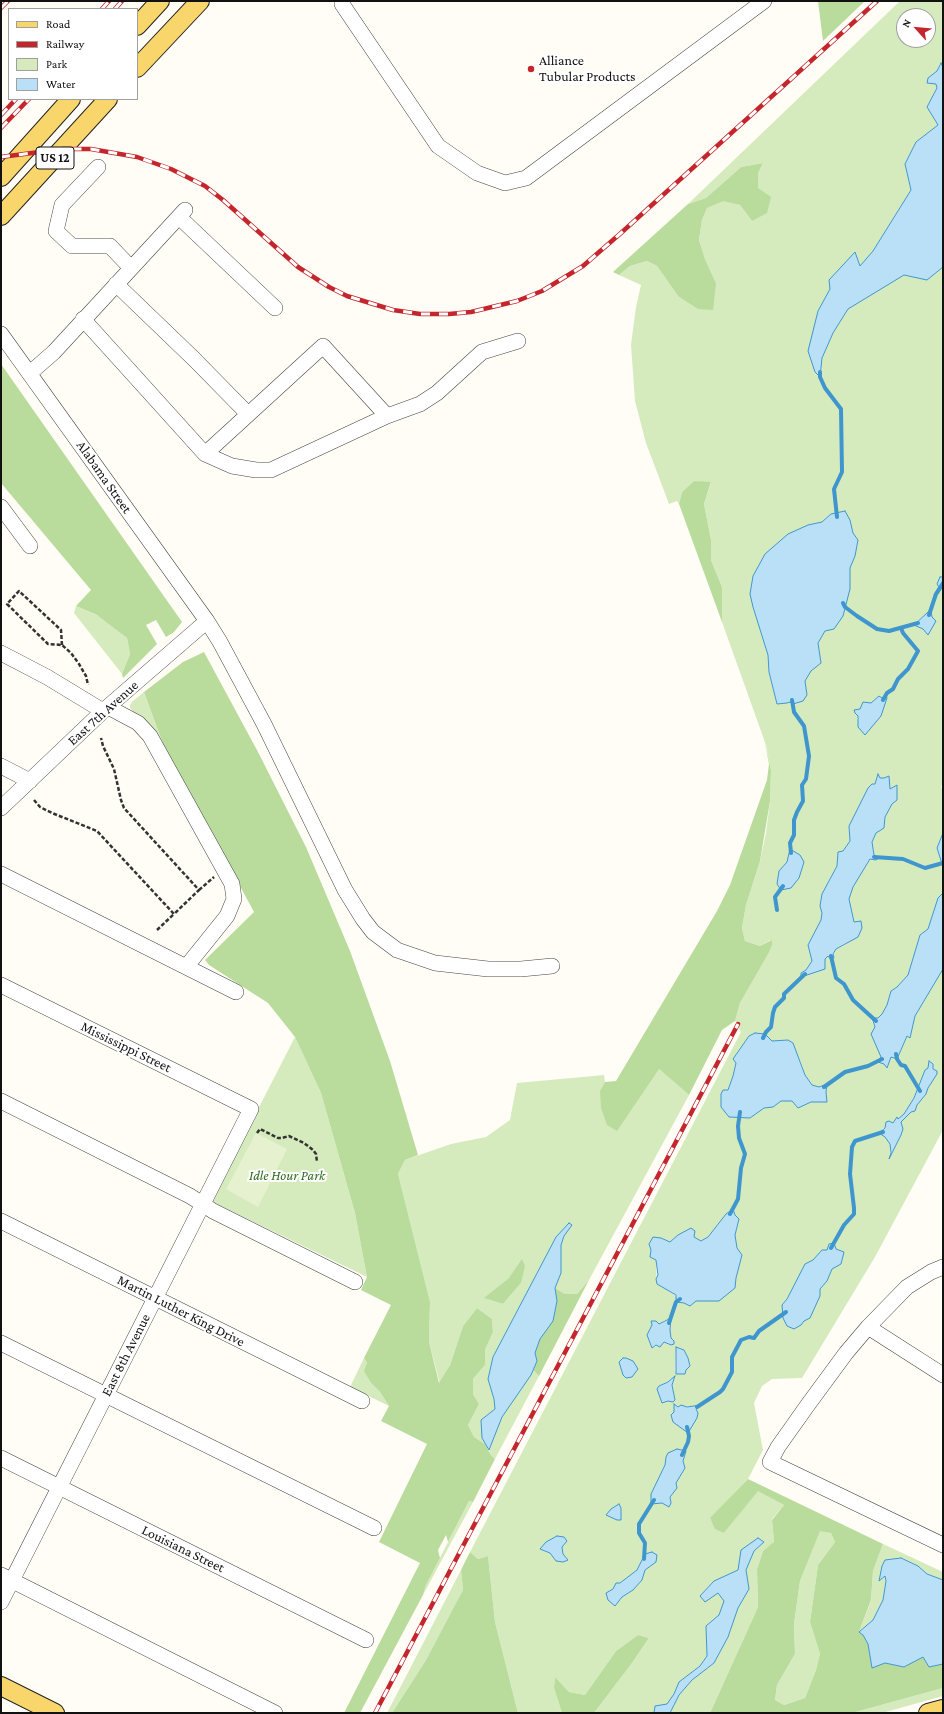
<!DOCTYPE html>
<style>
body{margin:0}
#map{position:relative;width:944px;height:1714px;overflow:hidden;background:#fffdf5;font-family:"Crimson Pro",serif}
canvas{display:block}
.frame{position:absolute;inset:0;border:2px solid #111;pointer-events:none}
.legend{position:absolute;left:8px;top:8px;width:130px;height:92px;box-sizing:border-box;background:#fff;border:1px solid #a0a0a0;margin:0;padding:5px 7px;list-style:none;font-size:12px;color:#111}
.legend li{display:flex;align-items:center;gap:8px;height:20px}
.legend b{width:20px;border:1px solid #a0a0a0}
.north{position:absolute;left:896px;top:8px;width:40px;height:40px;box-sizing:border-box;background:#fff;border:1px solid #a0a0a0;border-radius:50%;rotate:297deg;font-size:11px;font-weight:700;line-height:16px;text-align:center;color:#111}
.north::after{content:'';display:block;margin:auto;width:14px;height:18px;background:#c4262e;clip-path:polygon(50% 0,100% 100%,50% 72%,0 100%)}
</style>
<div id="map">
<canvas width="944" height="1714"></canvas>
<div class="frame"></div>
<ul class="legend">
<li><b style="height:5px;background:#f9d66b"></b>Road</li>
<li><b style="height:5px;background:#c4262e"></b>Railway</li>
<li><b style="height:11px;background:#d5ebbd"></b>Park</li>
<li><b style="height:11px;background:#b9e0f7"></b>Water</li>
</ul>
<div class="north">N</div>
</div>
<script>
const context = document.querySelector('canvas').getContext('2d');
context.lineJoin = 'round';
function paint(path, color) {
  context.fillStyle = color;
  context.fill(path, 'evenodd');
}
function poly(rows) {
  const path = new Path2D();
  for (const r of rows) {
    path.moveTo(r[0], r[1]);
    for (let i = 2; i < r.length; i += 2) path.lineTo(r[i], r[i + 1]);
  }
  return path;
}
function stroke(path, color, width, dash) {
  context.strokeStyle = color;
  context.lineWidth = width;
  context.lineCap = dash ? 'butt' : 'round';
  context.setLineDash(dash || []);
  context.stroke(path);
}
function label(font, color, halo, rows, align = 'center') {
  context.font = font + ' "Crimson Pro",serif';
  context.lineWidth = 4;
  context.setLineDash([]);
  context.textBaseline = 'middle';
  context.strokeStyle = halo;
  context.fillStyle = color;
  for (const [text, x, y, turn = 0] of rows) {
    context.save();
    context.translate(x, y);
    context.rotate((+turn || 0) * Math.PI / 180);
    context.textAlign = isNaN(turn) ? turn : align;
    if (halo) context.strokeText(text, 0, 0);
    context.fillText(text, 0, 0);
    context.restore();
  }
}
paint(poly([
 [900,1,943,1,943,67,940,63,937,71,928,78,927,83,936,83,937,88,927,107,938,125,916,142,905,164,911,190,873,251,860,266,854,253,830,289,818,311,815,372,820,376,822,358,833,333,848,309,904,274,927,280,943,267,943,576,940,578,939,587,934,595,938,594,943,586,943,782,941,787,943,789,943,833,937,848,943,867,943,893,938,898,928,929,920,935,908,975,897,987,891,991,887,1005,882,1014,878,1018,871,1020,875,1027,877,1046,887,1068,891,1057,897,1059,907,1036,910,1038,915,1016,943,969,943,1130,875,1257,802,1378,772,1379,762,1386,754,1403,763,1450,748,1479,710,1519,724,1533,758,1490,784,1505,772,1519,774,1543,763,1551,757,1569,758,1607,710,1713,670,1713,679,1695,692,1680,714,1663,728,1637,738,1608,749,1589,746,1570,754,1551,764,1542,758,1538,738,1570,714,1581,700,1596,718,1592,724,1601,719,1615,706,1626,707,1656,700,1666,679,1682,674,1694,667,1704,656,1706,654,1713,594,1713,632,1663,649,1638,638,1635,616,1651,585,1695,569,1692,555,1677,554,1688,562,1713,518,1713,495,1622,488,1556,478,1559,470,1552,741,1032,735,1021,740,1003,772,945,771,940,760,946,745,941,742,928,746,905,760,861,766,833,770,801,771,770,766,745,722,622,722,587,711,560,711,540,704,504,711,483,694,481,682,492,679,504,677,501,669,504,646,443,635,401,631,345,636,307,641,285,619,275,630,266,647,261,657,266,678,296,716,283,705,259,699,240,702,220,707,208,723,200,740,205,752,221,758,189,758,173,763,163,741,167,706,198,688,204],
 [904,16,928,16,928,40,904,40],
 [831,514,850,520,853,533,858,540,855,556,850,568,850,589,818,643,821,663,811,671,805,681,807,695,790,701,777,704,769,673,768,655,753,607,808,525,822,522],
 [928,612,931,612,932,617,933,624,931,630,923,629,914,624],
 [879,696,882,699,887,698,886,702,857,720,858,715],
 [878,775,880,778,884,778,889,776,890,789,897,785,897,791,885,817,884,828,876,833,872,842,874,855,878,856,871,858,853,886,849,899,854,923,845,945,836,949,831,961,828,956,825,959,825,969,801,977,801,973,806,970,813,961,808,945,821,920,822,913,820,906,829,880,837,866,838,852,843,851,850,841,849,826,875,784],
 [794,852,800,855,781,890,777,884,779,872,787,862,790,854],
 [755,1033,765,1034,772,1041,788,1040,801,1062,805,1075,812,1085,819,1087,827,1085,826,1092,827,1101,811,1102,798,1108,792,1101,781,1101,773,1107,764,1108,750,1118,723,1090,728,1090,733,1076,736,1063,734,1058,749,1036],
 [929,1062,937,1074,928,1088,926,1094,917,1105,915,1111,911,1112,901,1122,901,1135,890,1157,890,1144,882,1129,893,1123,897,1118,898,1119,904,1114,914,1098,925,1070,928,1068],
 [733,1209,735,1215,739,1219,735,1235,737,1248,742,1255,736,1278,735,1288,702,1301,696,1301,690,1306,684,1303,666,1288,657,1284,656,1260,650,1257,651,1250,649,1244,652,1240,661,1238,670,1242,678,1235,694,1237,701,1241,708,1237,726,1214],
 [822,1250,827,1250,841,1263,832,1269,827,1281,820,1289,782,1305],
 [665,1320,671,1322,670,1330,671,1338,669,1345,664,1342,652,1348,647,1335,652,1325,659,1324],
 [676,1347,684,1350,688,1358,690,1366,686,1370,675,1371],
 [675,1378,672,1385,675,1400,673,1402,668,1401,662,1403,659,1386],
 [674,1405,678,1407,695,1406,671,1415,674,1412],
 [686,1451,683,1461,685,1468,676,1483,676,1488,670,1497,671,1503,669,1507,651,1494,665,1465,666,1457],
 [562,1547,563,1554,568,1560,556,1561,550,1553,540,1549],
 [645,1554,656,1562,645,1570,642,1580,633,1590,622,1597,615,1606,607,1594,637,1570],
 [76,606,101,617,127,638,130,654,122,674,74,613],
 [144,692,163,744,147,722,136,715,130,708,130,705,133,701],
 [295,1037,321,1093,355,1213,367,1277,211,1201],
 [659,1069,689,1095,589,1280,577,1294,565,1294,555,1288,561,1273,561,1245,564,1236,572,1225,556,1237,493,1357,488,1379,494,1399,496,1409,487,1415,482,1438,485,1444,474,1437,468,1425,479,1404,473,1394,473,1379,485,1365,485,1350,493,1332,492,1319,477,1308,463,1326,450,1365,440,1384,429,1342,430,1302,398,1174,405,1160,451,1144,486,1137,510,1120,517,1083,604,1075,605,1082,600,1092],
 [509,1278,521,1283,503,1304,485,1298],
 [364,1358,367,1363,371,1383,380,1392,389,1406,350,1387],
 [533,1370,539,1376,495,1459,491,1455,489,1450,494,1435,502,1417],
 [469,1501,473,1502,423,1595,426,1585],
 [820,1530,831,1533,835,1542,818,1565,810,1622,820,1654,816,1670,805,1698,784,1705,775,1700,777,1685,795,1654,794,1624,800,1581],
 [883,1544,943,1572,943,1580,927,1574,918,1566,902,1558,880,1580,885,1576,886,1580,883,1600,873,1620,859,1632,871,1601,873,1571],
 [461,1570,463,1590,457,1602,426,1660,392,1713,387,1713],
 [943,1688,943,1696,882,1713,852,1713]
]), '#d5ebbd');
paint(poly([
 [818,1,865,1,823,41],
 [763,163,758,173,758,188,771,197,767,213,752,221,740,205,723,201,707,208,702,220,699,240,705,259,716,283,713,310,698,309,678,296,657,266,647,261,630,266,619,275,613,272,688,204,706,198,741,167],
 [1,364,182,622,174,632,166,637,156,620,146,625,157,644,123,678,122,674,130,654,127,638,97,615,76,606,91,590,1,483],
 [694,481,711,482,704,504,711,540,711,560,722,587,722,622,679,504,682,492],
 [204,652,258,752,306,847,350,951,390,1061,418,1155,405,1160,398,1174,430,1302,429,1342,439,1383,450,1365,463,1326,477,1308,492,1319,493,1332,485,1350,485,1365,473,1379,473,1394,479,1404,468,1425,474,1437,485,1444,491,1455,495,1459,473,1502,469,1501,448,1542,446,1535,438,1550,440,1558,426,1585,423,1595,360,1713,344,1713,420,1563,379,1542,427,1444,381,1421,389,1406,380,1392,371,1383,364,1371,367,1363,364,1358,391,1305,361,1290,367,1277,355,1213,321,1093,295,1037,268,1003,209,965,205,960,254,912,163,744,144,692,183,662],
 [764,738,771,770,770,801,760,861,746,905,742,928,745,941,760,946,772,940,772,945,769,952,740,1003,735,1021,722,1030,689,1095,659,1069,617,1131,607,1125,601,1108,600,1091,605,1082,616,1081,717,911,730,885,767,780,769,764],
 [522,1259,525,1266,521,1283,503,1304,484,1298,509,1278],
 [589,1280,539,1376,533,1370,537,1361,535,1353,540,1339,553,1321,557,1301,555,1288,565,1294,577,1294],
 [748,1479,883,1544,873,1571,871,1600,859,1632,863,1635,868,1644,872,1667,885,1663,904,1667,923,1657,929,1667,943,1664,943,1688,852,1713,710,1713,758,1607,757,1569,763,1551,774,1542,772,1520,784,1505,758,1491,724,1533,715,1529,710,1518],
 [820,1531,831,1533,835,1542,818,1565,810,1622,820,1654,816,1670,805,1698,784,1705,775,1700,777,1685,795,1654,794,1624,800,1581],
 [470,1552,478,1559,488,1556,495,1622,518,1713,392,1713,426,1660,463,1590,461,1570],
 [638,1635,649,1638,632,1663,594,1713,562,1713,554,1688,555,1677,569,1692,585,1695,616,1651]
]), '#b9dc9c');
paint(poly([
 [256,1133,287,1149,258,1207,226,1189]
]), '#e6f2cf');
const water = poly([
 [941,63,943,67,943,267,927,280,904,275,848,309,833,333,822,358,820,377,815,372,808,351,818,311,830,289,829,280,855,252,860,266,873,251,911,190,905,164,916,142,938,125,927,107,937,88,936,84,927,83,928,78,937,71,941,63],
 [845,511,850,520,853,533,858,540,855,556,850,568,850,589,843,616,834,629,825,631,818,643,821,663,811,671,805,681,807,695,803,701,793,704,790,702,787,703,777,704,769,672,768,655,753,607,750,594,753,576,765,554,788,534,808,525,822,522,831,514,845,511],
 [940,577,943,577,943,586,938,594,934,595,939,587,937,584,940,577],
 [931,611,932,617,936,621,928,635,923,629,914,625,928,612,931,611],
 [885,695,886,695,887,698,881,716,865,735,858,727,858,716,855,713,854,710,860,709,863,702,871,703,879,696,882,698,885,695],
 [878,774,880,778,884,778,889,776,890,789,897,785,897,800,892,804,885,817,884,828,876,833,872,842,874,855,879,858,876,860,870,859,853,887,849,899,854,922,861,921,862,928,858,937,836,949,833,954,834,957,832,961,828,956,825,959,825,969,801,977,801,973,806,970,812,961,808,945,821,920,822,913,820,906,822,894,837,866,838,852,843,851,850,841,849,826,868,788,872,784,875,784,878,774],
 [943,833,943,867,937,848,943,833],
 [790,849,800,855,804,862,799,878,791,888,781,890,777,884,779,871,787,862,790,849],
 [943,893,943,969,915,1016,910,1038,907,1036,897,1059,891,1057,887,1068,884,1064,878,1062,881,1057,871,1034,875,1027,872,1018,878,1018,882,1014,887,1005,891,991,897,987,908,975,920,935,928,929,938,898,943,893],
 [755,1033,765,1034,772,1041,788,1040,793,1043,805,1075,812,1085,819,1087,827,1084,826,1092,827,1102,811,1102,798,1108,792,1101,781,1101,773,1107,764,1108,750,1118,729,1117,721,1107,721,1094,723,1090,728,1090,733,1076,736,1063,733,1059,749,1036,755,1033],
 [929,1061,933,1064,933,1069,937,1071,937,1074,928,1088,926,1094,917,1105,915,1111,911,1112,901,1122,903,1129,901,1135,889,1159,891,1153,890,1144,885,1137,879,1133,885,1128,886,1122,889,1121,893,1123,897,1117,898,1119,904,1114,914,1098,925,1070,928,1068,929,1061],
 [733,1209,735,1215,739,1219,735,1235,737,1248,742,1255,736,1278,735,1288,719,1301,696,1301,690,1306,684,1303,676,1302,676,1295,657,1284,656,1279,658,1275,656,1260,650,1257,651,1250,649,1244,653,1237,661,1238,670,1242,678,1235,691,1228,695,1231,694,1237,701,1241,708,1237,726,1214,733,1209],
 [569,1223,572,1225,564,1236,561,1245,561,1273,555,1288,557,1301,553,1321,540,1339,535,1353,537,1361,531,1375,502,1417,489,1450,482,1438,481,1420,495,1409,494,1399,488,1379,493,1357,556,1237,569,1223],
 [834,1243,836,1249,844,1252,841,1264,832,1269,827,1281,820,1289,820,1296,810,1318,804,1321,801,1325,794,1329,787,1326,783,1318,782,1305,787,1299,805,1264,813,1260,822,1250,827,1250,829,1244,834,1243],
 [671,1318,670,1330,671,1338,674,1341,674,1344,671,1345,664,1342,660,1347,656,1345,652,1348,647,1335,652,1325,651,1321,656,1321,659,1324,671,1318],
 [676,1347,684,1350,688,1358,690,1366,686,1370,685,1374,676,1374,676,1347],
 [623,1358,626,1358,633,1361,638,1369,632,1377,626,1378,623,1375,619,1362,623,1358],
 [675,1376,672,1385,675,1400,673,1402,668,1401,662,1403,657,1389,659,1386,668,1382,675,1376],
 [674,1404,678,1407,681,1405,687,1407,701,1405,696,1409,698,1413,697,1418,688,1433,673,1422,671,1415,674,1412,674,1404],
 [677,1449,686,1451,683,1461,685,1468,676,1483,677,1488,670,1497,671,1503,669,1507,662,1503,651,1504,651,1494,665,1465,666,1457,668,1453,677,1449],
 [619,1504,621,1508,621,1520,617,1520,606,1515,611,1509,619,1504],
 [557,1536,564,1537,567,1541,562,1547,563,1554,568,1560,563,1562,556,1561,550,1553,540,1549,546,1542,557,1536],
 [758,1538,764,1542,754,1551,746,1570,749,1589,738,1608,728,1637,714,1663,692,1680,679,1695,670,1713,654,1713,655,1706,667,1704,674,1694,679,1682,700,1666,707,1656,706,1626,719,1615,724,1601,718,1593,705,1602,700,1596,714,1581,738,1570,741,1550,758,1538],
 [652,1552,657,1555,656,1562,645,1570,642,1580,633,1590,622,1597,615,1606,608,1600,606,1593,613,1589,616,1583,620,1583,637,1570,645,1554,652,1552],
 [901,1558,918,1566,927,1574,943,1580,943,1664,929,1667,923,1657,904,1667,885,1663,872,1668,868,1644,863,1635,859,1632,873,1620,883,1600,886,1581,885,1576,879,1581,882,1566,885,1560,901,1558]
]);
paint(water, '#b9e0f7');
stroke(water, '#3f96cf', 1);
stroke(poly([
 [820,372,820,377,825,388,841,409,842,472,834,489,837,517],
 [843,603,845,607,857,616,877,629,889,631,918,623],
 [929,615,936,594,943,583],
 [883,700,887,693,893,689,898,679,908,669,918,651,903,633,901,628],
 [791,853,790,843,794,835,794,820,797,812,803,801,802,785,806,779,809,756,804,726,794,712,792,700],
 [874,857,903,859,925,868,943,863],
 [777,910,775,897,783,886],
 [831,956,836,978,844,984,853,1000,876,1021],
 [763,1038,766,1032,771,1027,773,1013,775,1007,784,998,784,994,805,974],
 [896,1054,897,1059,901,1065,905,1066,920,1091],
 [824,1087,845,1072,868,1066,882,1059],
 [730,1214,738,1199,741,1168,745,1154,739,1138,738,1126,740,1112],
 [831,1248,844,1225,854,1214,854,1208,850,1174,852,1147,855,1141,883,1132],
 [669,1323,676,1302,680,1299],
 [697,1407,720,1392,723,1389,732,1372,732,1357,741,1340,749,1337,754,1338,759,1331,786,1312],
 [682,1455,688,1442,689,1436,687,1427],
 [644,1559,645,1543,639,1533,639,1524,654,1500]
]), '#3f96cf', 4);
const minor = poly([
 [342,1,342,4,438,146,477,173,505,183,526,178,764,1],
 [98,167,62,205,56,231,72,246,110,246,131,268],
 [179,217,275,308],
 [116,284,194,359,248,414],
 [83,319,205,454,323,346,387,416,420,404,437,393,482,352,518,341],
 [1,334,207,621,220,642,264,724,345,890,363,919,373,932,397,950,435,963,488,969,521,969,552,966],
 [30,373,54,352,185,210],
 [205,454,232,466,256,470,271,470,387,416],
 [1,507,30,546],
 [1,653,47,677,103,711],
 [108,707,138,723,150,736,232,884,234,899,227,916,186,967],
 [1,766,30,781],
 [1,808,103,711,207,621],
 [1,874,236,992],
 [1,985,251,1109,1,1602],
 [1,1101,190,1196,213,1211,355,1282],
 [1,1221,362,1401],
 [943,1267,931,1272,907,1287,868,1327,846,1353,807,1406,778,1447,770,1462,943,1545],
 [868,1327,943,1375],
 [1,1343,374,1528],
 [1,1458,366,1640],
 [1,1575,275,1713]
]);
const major = poly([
 [137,26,160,1],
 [137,68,200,1],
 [1,177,71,99],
 [1,216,108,99],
 [1,1686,55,1713],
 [928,1713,943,1709]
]);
stroke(minor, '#444', 16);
stroke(major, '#222', 20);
stroke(poly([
 [62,645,61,630,19,591,7,604,48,644,62,645,71,653,79,664,86,676,88,685],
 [34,800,40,807,52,813,97,831,174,914,199,890,124,808,121,800,114,769,103,746,101,738],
 [199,890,214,877],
 [157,930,174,914],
 [257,1133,260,1129,278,1138,282,1138,289,1136,304,1143,313,1150,316,1154,317,1162]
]), '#333', 2.5, [4, 2]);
stroke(minor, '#fff', 15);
stroke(major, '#f9d66b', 18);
const rail = poly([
 [1,8,8,1],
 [102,9,109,1],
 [115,9,122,1],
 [1,115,16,99],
 [1,128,29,99],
 [1,157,63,149,91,149,137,157,171,169,205,186,223,200,298,267,329,287,347,296,393,310,420,314,449,314,471,312,517,301,542,291,583,266,621,233,877,1],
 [375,1713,738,1024]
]);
stroke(rail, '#c4262e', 4.5);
stroke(rail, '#fff', 3, [9]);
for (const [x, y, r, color] of [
 [531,69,4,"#c4262e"]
]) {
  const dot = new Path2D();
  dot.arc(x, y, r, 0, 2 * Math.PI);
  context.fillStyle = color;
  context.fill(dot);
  stroke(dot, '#fff', 1.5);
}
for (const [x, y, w] of [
 [55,158,38]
]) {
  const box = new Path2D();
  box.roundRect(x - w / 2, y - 11, w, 22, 3);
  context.fillStyle = '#fff';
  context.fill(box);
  stroke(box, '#111', 1);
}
label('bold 13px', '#111', null, [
 ["US 12",55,158]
]);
label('14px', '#111', '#fff', [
 ["Alliance",539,61],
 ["Tubular Products",539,77]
], 'left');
label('14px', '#111', '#fff', [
 ["Alabama Street",104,477,55],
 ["East 7th Avenue",103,713,-42],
 ["Mississippi Street",126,1047,26],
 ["Martin Luther King Drive",181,1311,27],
 ["East 8th Avenue",126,1355,-63],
 ["Louisiana Street",183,1549,26]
]);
label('italic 14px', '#2f6b1f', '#fff', [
 ["Idle Hour Park",287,1176]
]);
</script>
